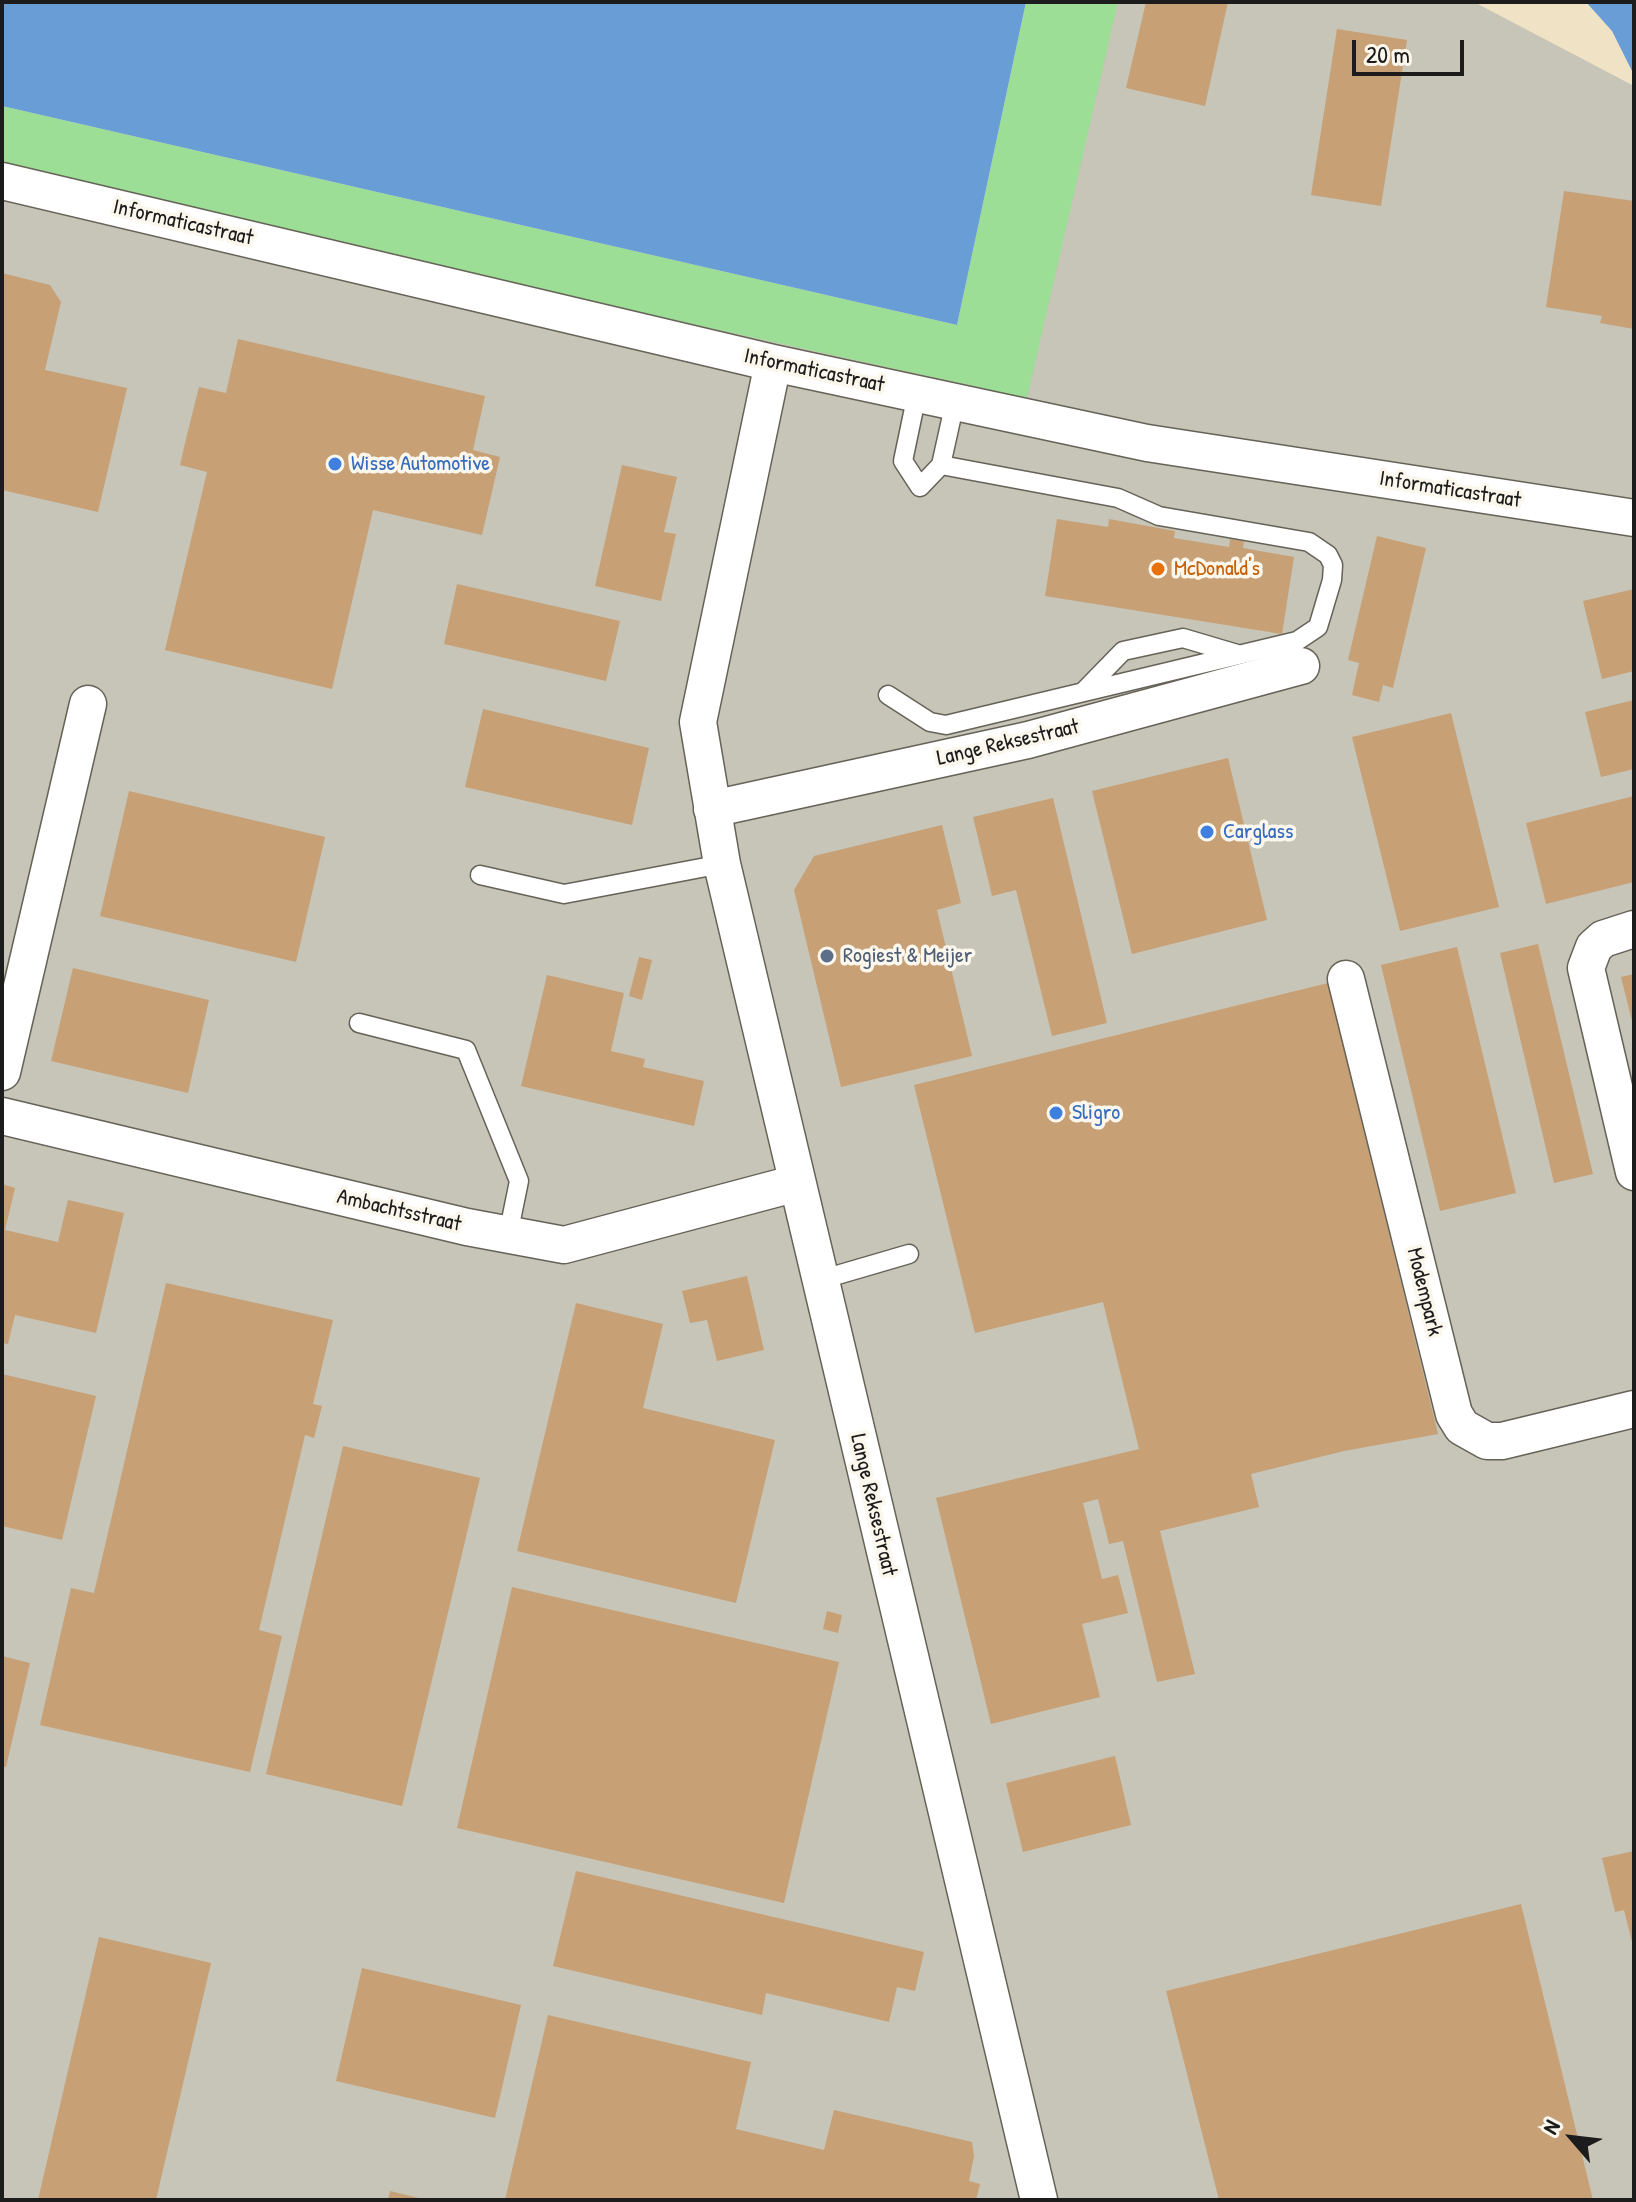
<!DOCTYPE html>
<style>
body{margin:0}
#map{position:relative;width:1636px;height:2202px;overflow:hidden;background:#f0e3c5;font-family:"Patrick Hand",sans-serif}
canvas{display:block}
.frame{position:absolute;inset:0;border:4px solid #1c1c1c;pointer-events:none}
.north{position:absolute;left:1532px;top:2098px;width:80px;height:80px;-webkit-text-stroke:6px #fbf7ec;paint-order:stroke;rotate:298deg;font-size:22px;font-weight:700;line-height:32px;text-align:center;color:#1c1c1c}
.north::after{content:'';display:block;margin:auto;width:28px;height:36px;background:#1c1c1c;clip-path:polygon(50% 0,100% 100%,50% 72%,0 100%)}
.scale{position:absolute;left:1352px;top:40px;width:112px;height:36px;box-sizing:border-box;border:4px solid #1c1c1c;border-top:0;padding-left:10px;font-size:24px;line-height:28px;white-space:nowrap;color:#1c1c1c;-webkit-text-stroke:6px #fbf7ec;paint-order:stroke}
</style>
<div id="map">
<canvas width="1636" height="2202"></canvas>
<div class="frame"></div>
<div class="north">N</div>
<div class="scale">20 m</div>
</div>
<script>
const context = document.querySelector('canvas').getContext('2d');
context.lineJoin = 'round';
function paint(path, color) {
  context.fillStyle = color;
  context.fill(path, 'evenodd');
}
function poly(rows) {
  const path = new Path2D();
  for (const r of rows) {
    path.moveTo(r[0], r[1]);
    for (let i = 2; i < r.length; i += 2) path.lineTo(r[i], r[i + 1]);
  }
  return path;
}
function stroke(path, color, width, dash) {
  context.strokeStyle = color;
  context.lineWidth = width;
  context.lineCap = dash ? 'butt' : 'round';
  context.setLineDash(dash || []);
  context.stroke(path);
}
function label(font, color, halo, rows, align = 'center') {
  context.font = font + ' "Patrick Hand",sans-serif';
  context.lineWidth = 7;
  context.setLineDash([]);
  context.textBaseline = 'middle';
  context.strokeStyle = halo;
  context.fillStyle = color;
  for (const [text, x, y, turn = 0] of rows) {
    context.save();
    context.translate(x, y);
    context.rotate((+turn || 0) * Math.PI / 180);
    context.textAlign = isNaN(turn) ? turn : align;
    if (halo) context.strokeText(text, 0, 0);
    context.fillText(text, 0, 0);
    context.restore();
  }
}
paint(poly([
 [1033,2,1474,2,1634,86,1634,2200,2,2200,2,109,959,329]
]), '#c6c5b8');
paint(poly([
 [1026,2,1118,2,1027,398,660,317,2,162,2,106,957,325]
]), '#9cde95');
paint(poly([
 [2,2,1026,2,957,325,2,106],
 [1586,2,1634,2,1634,75,1612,31]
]), '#689ed5');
paint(poly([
 [1146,2,1228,2,1205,106,1126,88],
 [1337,29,1407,40,1381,206,1311,195],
 [1564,191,1634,201,1634,329,1600,323,1602,316,1546,307],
 [2,273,50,285,61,302,45,370,127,388,98,512,2,490],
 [238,339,485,396,473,450,500,457,482,535,373,510,332,689,165,650,207,472,180,465,186,439,199,387,226,393],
 [622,465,677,477,664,532,676,534,661,601,595,586],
 [1057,519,1108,527,1109,519,1175,531,1174,538,1229,547,1230,539,1244,541,1243,548,1294,557,1282,634,1045,596],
 [1377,536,1426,548,1393,688,1383,685,1379,702,1352,695,1359,663,1348,660],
 [457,584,620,621,606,681,444,644],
 [1634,589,1634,671,1602,679,1583,601],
 [1634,700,1634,769,1601,777,1585,712],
 [483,709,649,748,632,825,465,787],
 [1451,713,1499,907,1400,931,1352,737],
 [1228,758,1267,920,1132,954,1092,791],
 [129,791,325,837,296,962,100,916],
 [1634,796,1634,882,1546,904,1526,823],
 [1053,798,1107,1023,1052,1036,1016,890,992,896,973,817],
 [942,825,961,903,937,910,972,1056,841,1087,794,890,814,856],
 [1538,944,1593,1174,1554,1183,1500,953],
 [1457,947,1516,1193,1440,1211,1381,965],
 [639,957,652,960,642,1000,629,996],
 [73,968,209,1000,188,1093,51,1061],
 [1634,974,1634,1025,1633,1025,1621,977],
 [547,975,624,993,611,1051,645,1059,643,1067,704,1081,694,1126,521,1086],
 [1328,983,1438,1434,1344,1451,1251,1474,1259,1507,1160,1531,1195,1674,1157,1682,1123,1541,1109,1544,1098,1499,1083,1503,1102,1579,1118,1575,1128,1613,1082,1624,1100,1697,991,1724,936,1498,1139,1449,1103,1302,975,1333,914,1085],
 [2,1184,15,1188,5,1230,58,1242,68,1200,124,1213,96,1333,15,1315,8,1344,2,1343],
 [747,1276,764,1350,717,1361,707,1320,690,1323,682,1291],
 [166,1283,333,1320,313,1404,322,1406,314,1438,305,1435,259,1630,282,1636,250,1772,40,1725,71,1588,94,1593],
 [576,1303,663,1324,643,1408,775,1440,736,1603,517,1551],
 [2,1374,96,1396,62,1540,2,1526],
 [343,1446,480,1478,402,1806,266,1774],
 [512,1587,839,1662,784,1903,457,1828],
 [827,1611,842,1615,838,1633,823,1629],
 [2,1656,30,1663,6,1767,2,1766],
 [1115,1756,1131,1825,1023,1852,1006,1783],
 [1634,1851,1634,1946,1633,1946,1624,1910,1615,1912,1602,1858],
 [576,1871,924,1952,915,1991,897,1987,889,2022,766,1993,762,2015,553,1966],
 [1521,1904,1593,2200,1219,2200,1166,1991],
 [99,1937,211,1963,156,2200,38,2200],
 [362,1968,521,2005,495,2118,336,2081],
 [548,2015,751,2062,736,2129,824,2150,834,2110,972,2142,974,2156,969,2181,980,2184,976,2200,505,2200],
 [390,2191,423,2199,423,2200,388,2200]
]), '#c7a076');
const service = poly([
 [917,394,903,461,920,487,941,465,955,402],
 [1084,691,1123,651,1183,638,1237,654],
 [888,695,930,722,946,725,1297,641,1318,627,1332,580,1333,565,1328,555,1309,542,1159,516,1118,498,941,465],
 [480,875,564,894,722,864],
 [359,1023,466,1050,519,1181,508,1235],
 [820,1280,909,1254]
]);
const minor = poly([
 [2,181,773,363,1147,443,1634,518],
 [773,363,698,722,722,864,1039,2200],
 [712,809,1028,740,1301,666],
 [1634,929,1603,939,1594,947,1586,968,1634,1172],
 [1346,979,1454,1414,1462,1427,1487,1441,1502,1441,1634,1409],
 [2,1072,88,704],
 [2,1116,467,1227,564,1245,797,1183]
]);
stroke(service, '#666257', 21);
stroke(minor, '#666257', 39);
stroke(service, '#fff', 18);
stroke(minor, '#fff', 36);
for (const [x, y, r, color] of [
 [335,464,8,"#3f7fe0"],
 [1158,569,8,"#e8710a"],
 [1207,832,8,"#3f7fe0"],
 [827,956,8,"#5c6f8a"],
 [1056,1113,8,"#3f7fe0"]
]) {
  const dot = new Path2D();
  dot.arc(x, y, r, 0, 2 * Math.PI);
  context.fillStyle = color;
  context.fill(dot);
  stroke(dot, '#fbf7ec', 3);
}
label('22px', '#1c1c1c', '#fbf7ec', [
 ["Informaticastraat",183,223,13],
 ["Informaticastraat",814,371,12],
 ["Informaticastraat",1450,490,9],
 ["Lange Reksestraat",1008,743,-13],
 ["Ambachtsstraat",399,1211,13],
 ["Modempark",1424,1292,76],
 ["Lange Reksestraat",873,1505,77]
]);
label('22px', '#366cbe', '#fbf7ec', [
 ["Wisse Automotive",351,464],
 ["Carglass",1223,832],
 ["Sligro",1072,1113]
], 'left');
label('22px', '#c56008', '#fbf7ec', [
 ["McDonald's",1174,569]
], 'left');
label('22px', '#4e5e75', '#fbf7ec', [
 ["Rogiest & Meijer",843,956]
], 'left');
</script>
